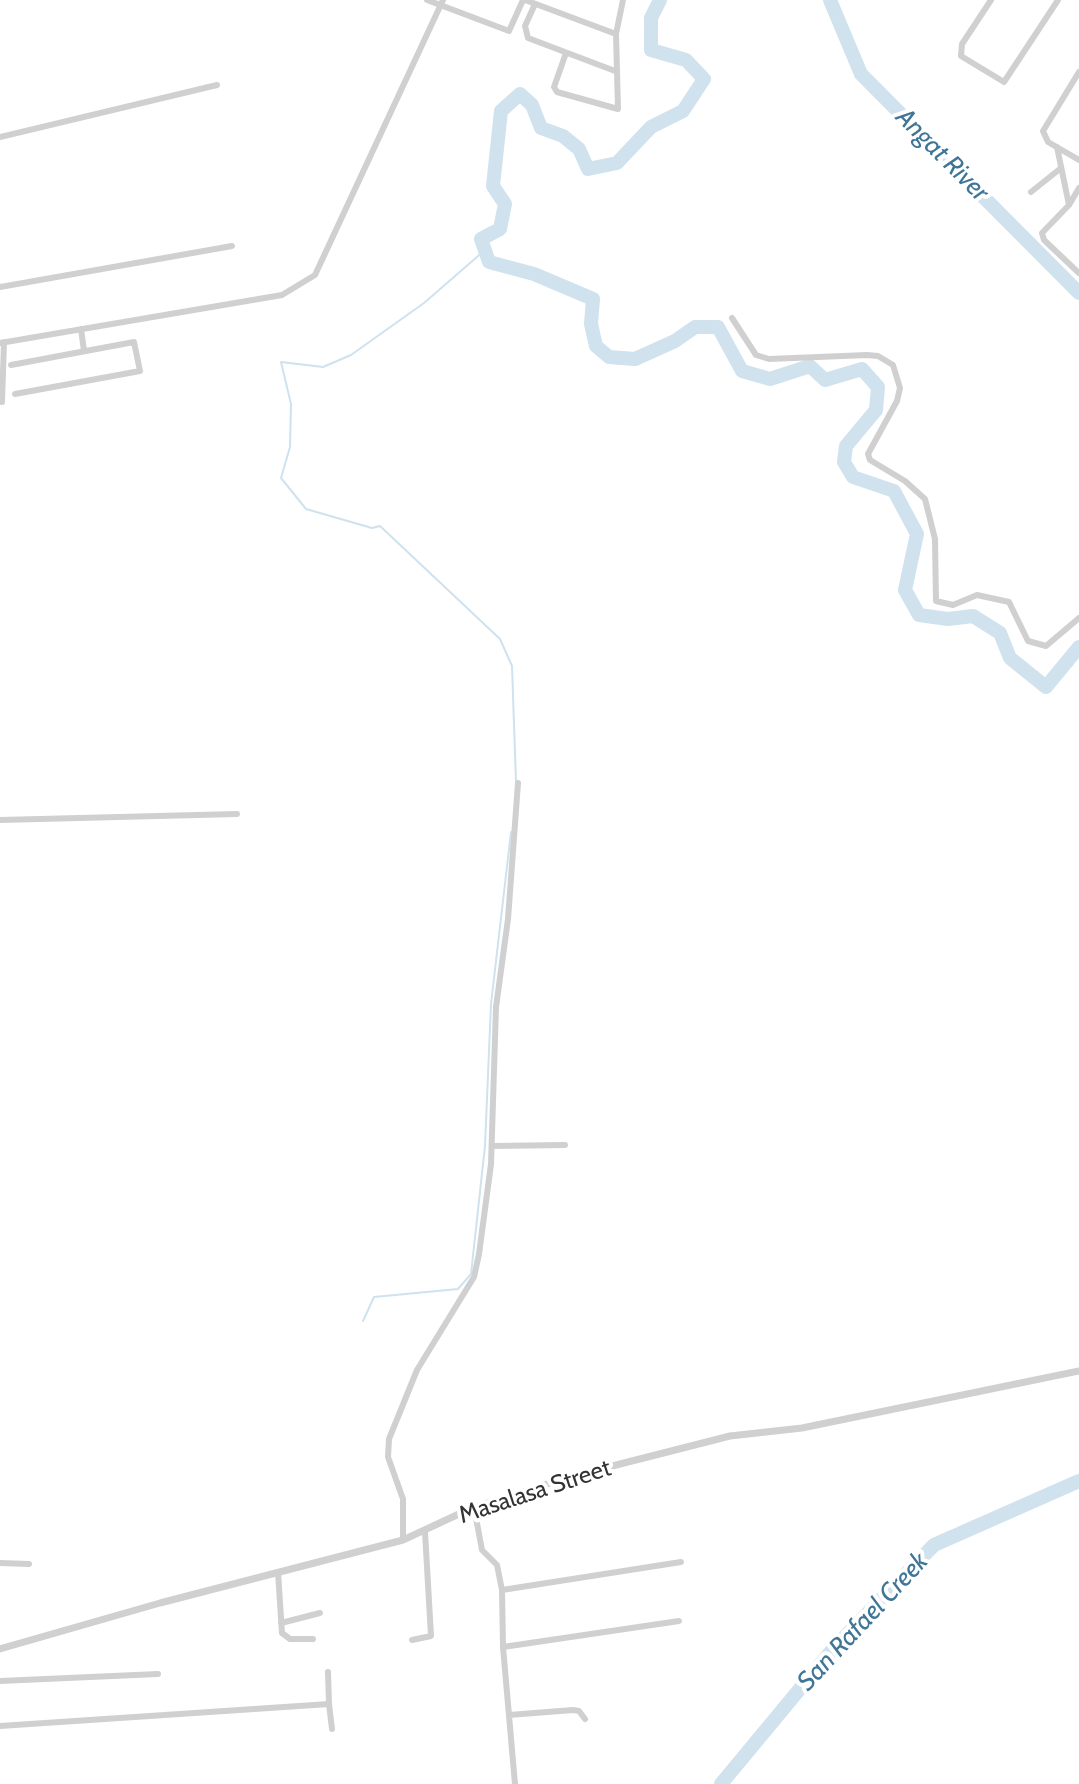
<!DOCTYPE html>
<style>
body{margin:0}
canvas{display:block;background:#fff}
</style>
<canvas width="1079" height="1784"></canvas>
<script>
const context = document.querySelector('canvas').getContext('2d');
context.lineJoin = 'round';
function poly(rows) {
  const path = new Path2D();
  for (const r of rows) {
    path.moveTo(r[0], r[1]);
    for (let i = 2; i < r.length; i += 2) path.lineTo(r[i], r[i + 1]);
  }
  return path;
}
function stroke(path, color, width, dash) {
  context.strokeStyle = color;
  context.lineWidth = width;
  context.lineCap = dash ? 'butt' : 'round';
  context.setLineDash(dash || []);
  context.stroke(path);
}
function label(font, color, halo, rows, align = 'center') {
  context.font = font + ' Cabin,sans-serif';
  context.lineWidth = 8;
  context.setLineDash([]);
  context.textBaseline = 'middle';
  context.strokeStyle = halo;
  context.fillStyle = color;
  for (const [text, x, y, turn = 0] of rows) {
    context.save();
    context.translate(x, y);
    context.rotate((+turn || 0) * Math.PI / 180);
    context.textAlign = isNaN(turn) ? turn : align;
    if (halo) context.strokeText(text, 0, 0);
    context.fillText(text, 0, 0);
    context.restore();
  }
}
stroke(poly([
 [485,250,424,303,351,355,323,367,281,362,291,404,290,447,281,478,306,509,372,528,380,526,500,639,512,666,516,782],
 [363,1321,374,1297,458,1289,471,1274,485,1146,491,1004,511,832]
]), '#cfe2ee', 2);
stroke(poly([
 [660,0,651,18,651,50,686,60,704,79,683,111,651,127,617,163,588,169,579,149,563,136,541,128,532,105,520,94,501,111,493,186,505,204,500,229,481,239,489,262,534,274,593,299,591,324,596,346,609,357,635,359,675,341,695,327,718,327,742,371,770,379,810,366,825,380,862,369,878,387,876,410,846,446,844,462,853,477,894,491,917,534,905,590,919,615,948,619,973,616,1000,633,1010,658,1046,687,1079,647],
 [830,0,861,74,1079,293],
 [721,1784,833,1649,934,1545,1079,1481]
]), '#cfe2ee', 14);
stroke(poly([
 [427,0,509,31,523,0],
 [525,0,616,34],
 [991,0,962,44,961,56,1004,82,1058,0],
 [535,4,525,26,528,38,615,71],
 [566,53,554,87,557,92,618,109,616,34,623,0],
 [1079,72,1043,131,1048,142,1079,160],
 [0,137,217,85],
 [1057,147,1069,205],
 [1079,188,1069,205,1042,233,1044,240,1079,273],
 [1031,192,1061,168],
 [0,287,232,246],
 [732,318,756,355,769,359,867,355,878,356,893,365,900,388,897,401,868,454,870,460,905,481,925,499,935,539,936,601,953,605,977,595,1009,602,1028,641,1046,646,1079,618],
 [81,329,84,351],
 [0,343,282,295,315,275,443,0],
 [11,365,134,342,140,371,15,394],
 [2,402,4,342],
 [0,820,237,814],
 [492,1146,565,1145],
 [474,1507,482,1550,497,1565,502,1590,503,1647,515,1784],
 [403,1540,403,1499,388,1457,389,1439,417,1370,474,1277,479,1254,491,1164,496,1007,508,919,518,783],
 [0,1563,29,1564],
 [278,1572,282,1633,290,1639,313,1639],
 [502,1590,681,1562],
 [281,1623,320,1613],
 [412,1640,431,1636,425,1532],
 [503,1647,679,1621],
 [328,1672,329,1704],
 [0,1681,158,1674],
 [509,1715,573,1710,579,1711,585,1719],
 [0,1726,329,1704,332,1729]
]), '#d0d0d0', 6);
stroke(poly([
 [0,1649,160,1603,403,1540,474,1507,573,1476,730,1436,802,1428,1079,1371]
]), '#d0d0d0', 7);
label('24px', '#333', '#fff', [
 ["Masalasa Street",535,1492,-18]
]);
label('italic 26px', '#3f7597', '#fff', [
 ["Angat River",942,155,45],
 ["San Rafael Creek",863,1622,-47]
]);
</script>
